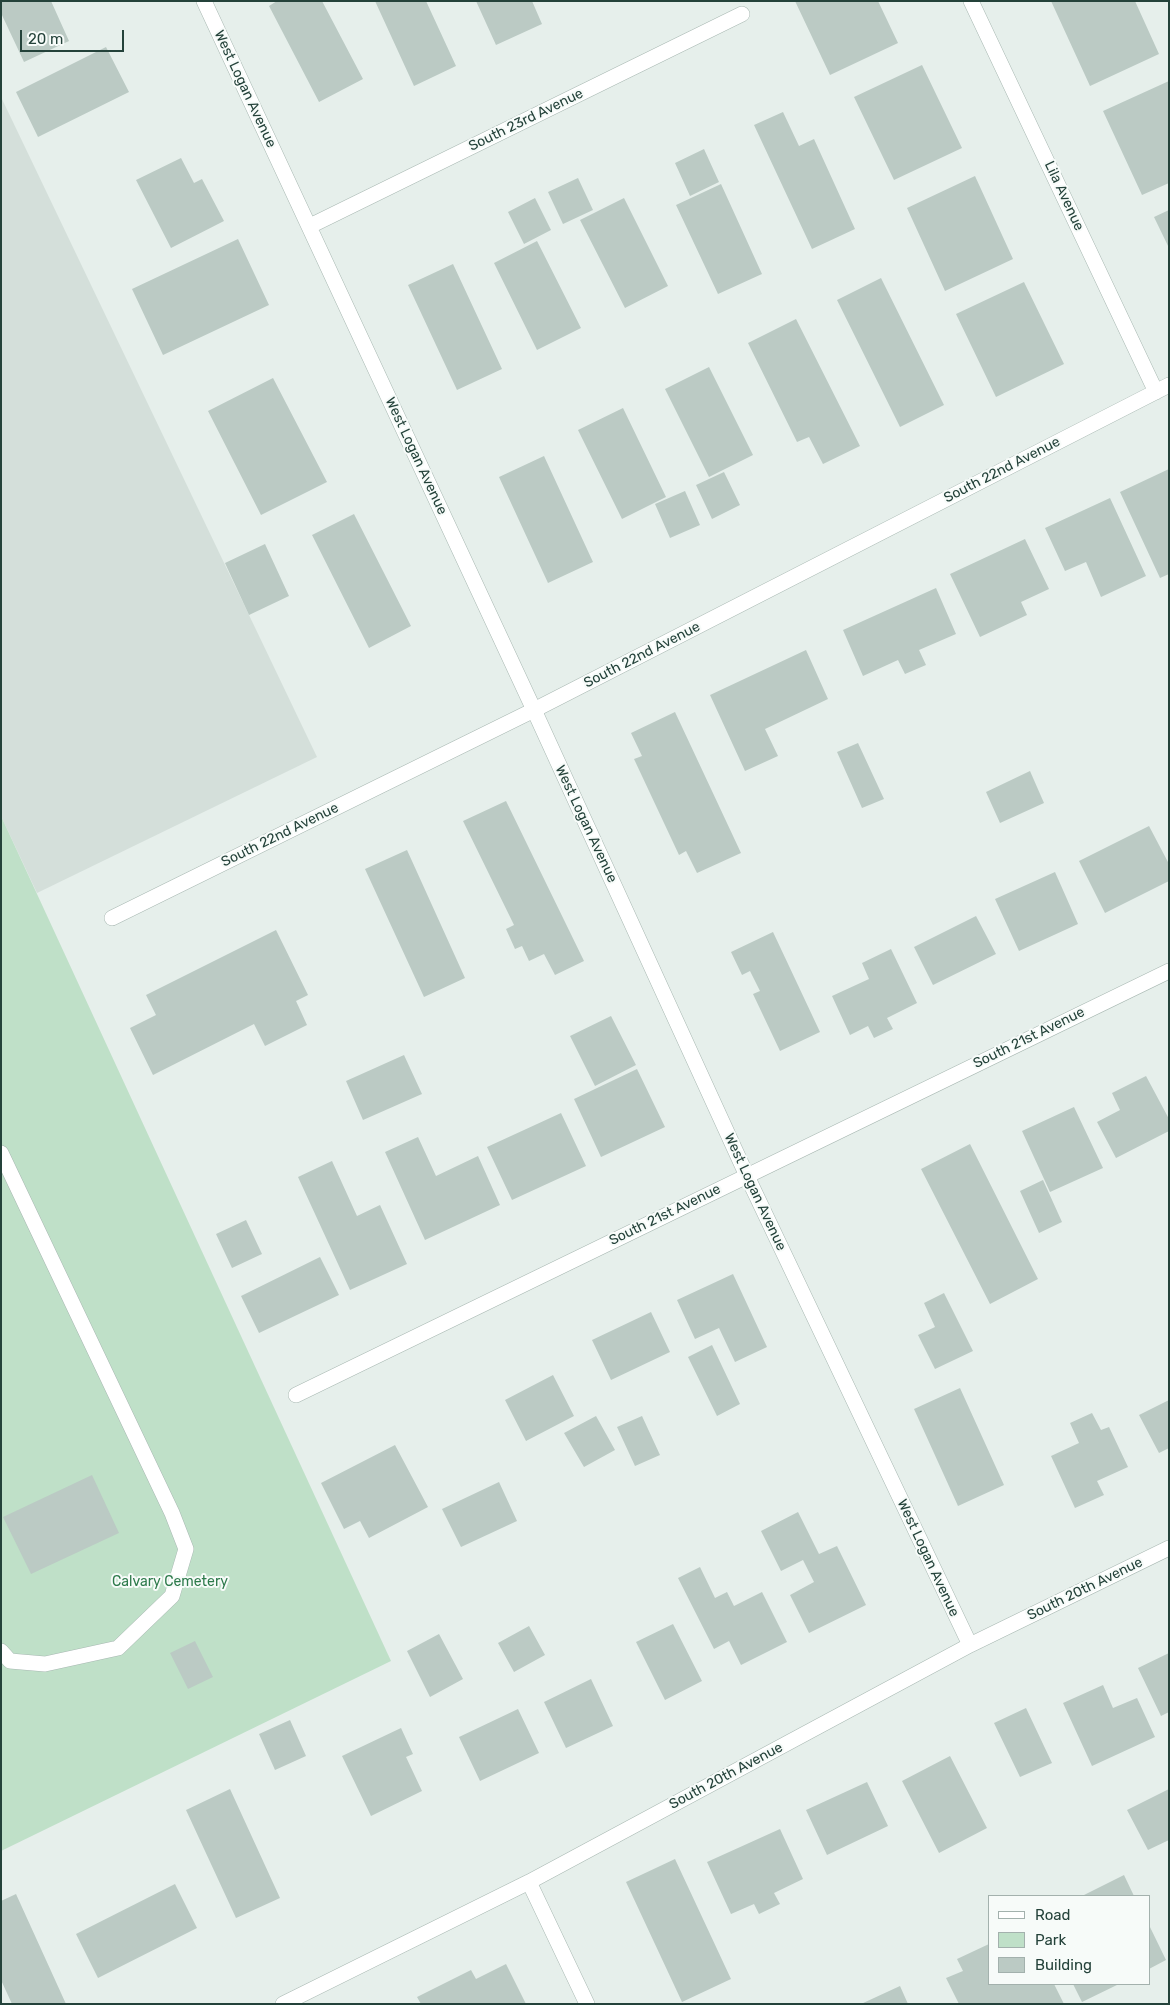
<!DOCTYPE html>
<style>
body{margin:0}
#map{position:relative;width:1170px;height:2005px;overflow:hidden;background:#e6efeb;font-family:Rubik,sans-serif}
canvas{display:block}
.frame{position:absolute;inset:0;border:2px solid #24423a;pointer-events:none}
.legend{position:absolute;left:988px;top:1895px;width:162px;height:90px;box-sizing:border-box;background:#f7fbf9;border:1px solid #a3b1ad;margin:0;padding:6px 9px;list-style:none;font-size:15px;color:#24423a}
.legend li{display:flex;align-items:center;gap:10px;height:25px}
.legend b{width:25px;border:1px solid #a3b1ad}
.scale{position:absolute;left:20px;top:30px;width:104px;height:22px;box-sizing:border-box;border:2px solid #24423a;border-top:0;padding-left:6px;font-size:15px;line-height:18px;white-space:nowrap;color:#24423a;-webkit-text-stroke:4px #f7fbf9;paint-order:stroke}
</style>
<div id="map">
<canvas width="1170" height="2005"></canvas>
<div class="frame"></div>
<ul class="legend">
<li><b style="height:6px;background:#fff"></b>Road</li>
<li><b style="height:14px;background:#bfe0c8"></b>Park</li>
<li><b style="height:14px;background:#bbcac4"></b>Building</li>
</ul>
<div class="scale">20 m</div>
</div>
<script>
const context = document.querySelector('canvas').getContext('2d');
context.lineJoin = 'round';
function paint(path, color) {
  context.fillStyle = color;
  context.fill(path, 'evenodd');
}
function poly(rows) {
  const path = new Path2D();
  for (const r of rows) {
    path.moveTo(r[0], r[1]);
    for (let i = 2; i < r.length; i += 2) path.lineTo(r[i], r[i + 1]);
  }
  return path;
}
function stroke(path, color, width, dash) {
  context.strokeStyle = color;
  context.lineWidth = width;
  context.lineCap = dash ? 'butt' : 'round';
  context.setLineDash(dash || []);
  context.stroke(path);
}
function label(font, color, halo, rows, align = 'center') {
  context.font = font + ' Rubik,sans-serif';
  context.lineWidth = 4;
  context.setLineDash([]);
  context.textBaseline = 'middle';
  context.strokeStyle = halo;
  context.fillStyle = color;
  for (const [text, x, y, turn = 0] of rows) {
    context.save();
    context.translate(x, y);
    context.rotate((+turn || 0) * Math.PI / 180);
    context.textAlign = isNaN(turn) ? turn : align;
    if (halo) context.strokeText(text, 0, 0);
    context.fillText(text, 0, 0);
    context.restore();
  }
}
paint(poly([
 [1,97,317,757,37,893,1,816]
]), '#d4dfda');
paint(poly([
 [1,816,391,1661,1,1851]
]), '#bfe0c8');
paint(poly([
 [2,1,51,1,69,41,24,62,1,13],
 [277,1,322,1,363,79,319,102,269,6],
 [375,1,426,1,456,66,414,86],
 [476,1,532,1,542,24,496,45],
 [795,1,878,1,898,43,830,75],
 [1051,1,1135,1,1159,54,1090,86],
 [106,47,129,92,38,137,16,92],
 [922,65,962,148,894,180,854,97],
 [1169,81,1169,183,1142,195,1103,111],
 [783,112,799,146,814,139,855,229,812,249,754,125],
 [704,149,719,182,690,196,675,163],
 [181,158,194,183,202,179,224,221,171,248,136,180],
 [975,176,1013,259,945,291,907,208],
 [578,178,593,210,563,224,548,192],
 [721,184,762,274,718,294,676,205],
 [535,198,551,230,524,244,508,212],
 [624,198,668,286,625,308,580,220],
 [1169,210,1169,248,1154,217],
 [238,239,269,305,163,355,132,289],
 [537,241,581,328,537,350,494,263],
 [453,264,502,369,457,390,408,285],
 [881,278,944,405,900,427,837,300],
 [1024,282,1064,364,996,397,956,314],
 [796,319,860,446,823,464,809,437,797,442,748,343],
 [709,367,753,455,709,477,665,389],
 [273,378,327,482,261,515,208,411],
 [623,408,666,497,622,519,578,430],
 [544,456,593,562,548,583,499,477],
 [1169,469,1169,574,1160,578,1120,492],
 [724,472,740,505,712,519,696,485],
 [685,491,700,525,670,538,655,504],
 [1110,498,1146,576,1101,597,1086,562,1065,571,1045,528],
 [354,514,411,626,369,648,312,535],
 [1025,539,1049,589,1021,602,1027,615,980,637,950,574],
 [265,544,289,596,249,615,225,563],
 [936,588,956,634,919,650,926,665,905,674,898,660,863,676,843,630],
 [806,650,828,699,765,729,778,756,745,771,710,695],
 [675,712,741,853,697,873,686,851,679,855,634,759,642,756,631,733],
 [858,743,884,799,862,808,837,752],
 [1030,771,1044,803,1000,823,986,792],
 [506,801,584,961,555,975,544,954,529,961,522,946,515,949,506,929,514,925,463,821],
 [1149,826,1169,864,1169,881,1105,913,1079,861],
 [407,850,465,978,424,997,365,869],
 [1055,872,1078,924,1019,951,995,899],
 [976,916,996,954,933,985,914,947],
 [276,930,308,995,296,1001,307,1025,265,1046,254,1024,153,1075,130,1028,156,1015,146,995],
 [773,932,820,1032,780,1051,753,994,760,991,750,971,742,975,731,952],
 [891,949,917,1003,887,1018,893,1029,874,1038,868,1026,850,1035,832,996,869,979,862,963],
 [611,1016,636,1065,595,1086,570,1036],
 [404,1055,422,1094,363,1120,346,1081],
 [637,1069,665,1127,601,1157,574,1099],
 [1146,1076,1169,1119,1169,1131,1116,1158,1097,1122,1120,1110,1112,1093],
 [1074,1107,1103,1168,1050,1192,1022,1131],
 [561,1113,586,1166,512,1200,487,1147],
 [418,1137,436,1176,478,1156,500,1205,425,1240,385,1152],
 [970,1144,1038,1279,990,1304,921,1169],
 [332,1161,357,1216,380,1205,407,1264,350,1290,298,1177],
 [1043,1180,1062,1222,1039,1233,1020,1191],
 [246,1220,262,1254,232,1268,216,1234],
 [320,1257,339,1295,259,1333,241,1296],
 [733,1274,767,1347,735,1362,719,1328,695,1339,677,1300],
 [944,1293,973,1351,935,1369,918,1335,935,1327,924,1303],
 [651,1312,670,1352,611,1380,592,1340],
 [712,1345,740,1404,717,1416,688,1357],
 [553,1375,574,1416,526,1441,505,1400],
 [960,1388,1004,1485,958,1506,914,1409],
 [1169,1400,1169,1448,1159,1453,1139,1415],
 [1092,1413,1101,1430,1109,1427,1128,1467,1097,1481,1104,1495,1075,1508,1051,1456,1079,1443,1070,1423],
 [596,1416,615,1450,584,1467,564,1433],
 [642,1416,660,1455,635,1466,617,1427],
 [395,1445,428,1507,369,1538,360,1521,344,1529,321,1483],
 [92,1475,119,1533,31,1574,3,1517],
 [499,1482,517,1521,461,1547,442,1509],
 [798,1512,819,1554,837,1546,866,1605,809,1633,790,1595,814,1582,803,1560,781,1571,761,1531],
 [700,1567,715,1598,727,1592,734,1606,762,1592,787,1642,741,1665,729,1641,714,1649,678,1578],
 [673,1624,702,1681,665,1700,636,1642],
 [529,1626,545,1655,514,1672,498,1643],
 [439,1634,463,1679,430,1697,407,1651],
 [195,1641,213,1677,188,1689,170,1653],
 [1169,1653,1169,1712,1161,1716,1138,1668],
 [591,1679,613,1726,566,1748,544,1702],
 [1103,1685,1113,1708,1137,1698,1155,1737,1092,1766,1063,1703],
 [1026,1708,1052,1763,1020,1777,994,1723],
 [518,1709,539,1753,480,1781,459,1737],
 [290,1720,306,1756,275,1770,259,1734],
 [401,1728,413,1754,406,1757,422,1791,371,1816,342,1756],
 [950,1756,987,1828,939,1853,902,1781],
 [867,1782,888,1826,827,1855,806,1810],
 [230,1789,280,1898,236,1918,186,1810],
 [1169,1789,1169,1840,1148,1850,1127,1810],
 [780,1829,803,1879,774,1893,780,1904,759,1914,754,1904,731,1914,707,1862],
 [675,1859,731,1979,682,2002,626,1882],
 [1124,1875,1134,1896,1082,1896],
 [175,1884,197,1928,98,1978,76,1934],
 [16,1894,66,2004,12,2004,1,1980,1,1901],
 [1149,1925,1166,1960,1149,1969],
 [989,1944,989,1984,1054,1984,1064,2004,959,2004,946,1978,963,1971,957,1959],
 [506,1964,526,2004,421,2004,417,1997,471,1970,476,1979],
 [1073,1984,1119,1984,1082,2002],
 [900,1986,908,2004,861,2004]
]), '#bbcac4');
const service = poly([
 [1,1153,172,1513,186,1549,172,1596,118,1648,45,1664,10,1661,1,1651]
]);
const minor = poly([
 [204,1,534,710,747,1176,970,1645],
 [971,1,1156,392],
 [310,226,742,14],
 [112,918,534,710,1169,385],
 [296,1395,1169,971],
 [529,1882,587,2004],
 [283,2004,529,1882,970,1645,1169,1548]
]);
stroke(service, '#a8b8b2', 16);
stroke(minor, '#a8b8b2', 16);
stroke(service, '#fff', 15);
stroke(minor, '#fff', 15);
label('14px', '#24423a', '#f7fbf9', [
 ["West Logan Avenue",245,89,65],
 ["South 23rd Avenue",526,120,-26],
 ["Lila Avenue",1064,196,65],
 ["West Logan Avenue",416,456,65],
 ["South 22nd Avenue",1002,470,-27],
 ["South 22nd Avenue",642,655,-27],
 ["West Logan Avenue",586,824,65],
 ["South 22nd Avenue",280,835,-26],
 ["South 21st Avenue",1029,1038,-26],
 ["West Logan Avenue",755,1192,65],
 ["South 21st Avenue",665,1215,-26],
 ["West Logan Avenue",928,1558,65],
 ["South 20th Avenue",1085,1589,-26],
 ["South 20th Avenue",726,1776,-28]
]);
label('14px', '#2d7a4b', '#f7fbf9', [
 ["Calvary Cemetery",170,1582]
]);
</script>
